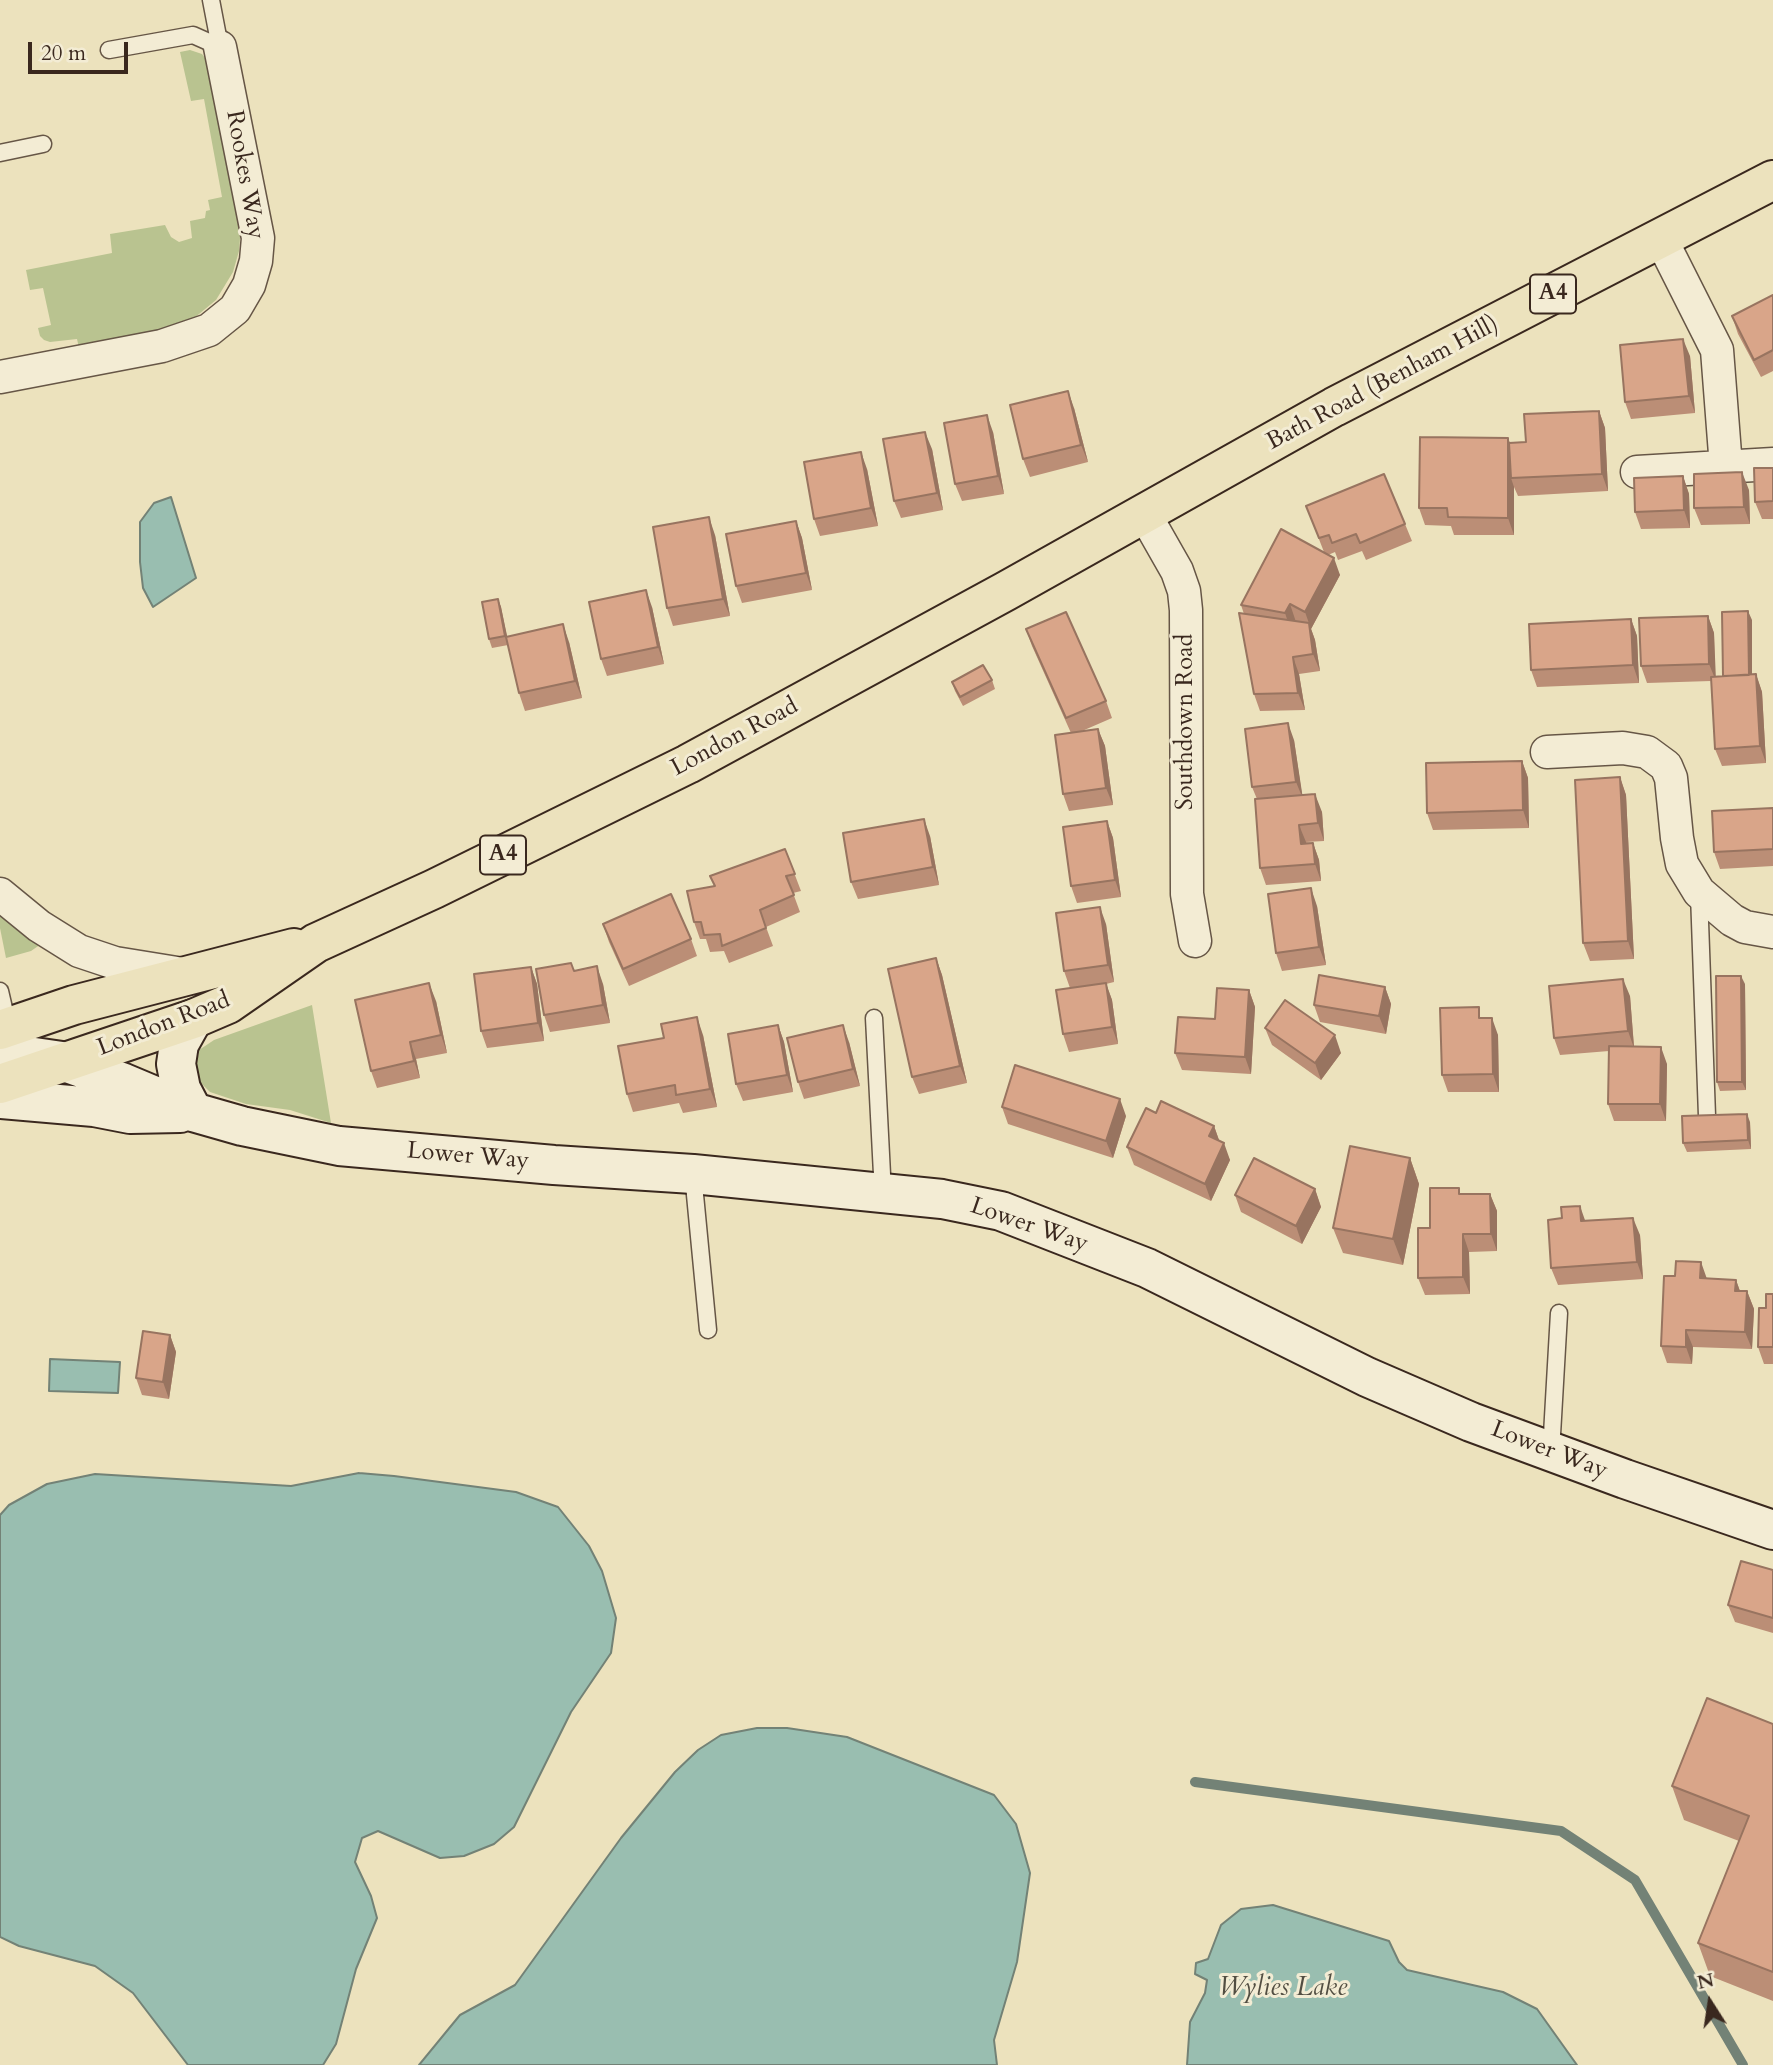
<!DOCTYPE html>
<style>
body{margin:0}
#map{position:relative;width:1773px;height:2065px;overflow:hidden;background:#ece2bd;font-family:Cardo,serif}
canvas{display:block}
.north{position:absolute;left:1675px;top:1967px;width:70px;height:70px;-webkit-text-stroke:5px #f3ecd4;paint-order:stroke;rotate:348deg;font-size:19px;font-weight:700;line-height:28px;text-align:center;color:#3a281e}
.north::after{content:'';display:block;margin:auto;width:24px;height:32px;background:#3a281e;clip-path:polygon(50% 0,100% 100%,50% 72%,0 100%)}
.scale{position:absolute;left:28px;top:42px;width:100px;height:32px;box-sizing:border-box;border:4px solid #3a281e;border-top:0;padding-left:9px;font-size:21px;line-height:24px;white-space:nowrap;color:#3a281e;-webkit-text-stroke:5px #f3ecd4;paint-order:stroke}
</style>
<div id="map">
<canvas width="1773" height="2065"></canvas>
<div class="north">N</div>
<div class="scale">20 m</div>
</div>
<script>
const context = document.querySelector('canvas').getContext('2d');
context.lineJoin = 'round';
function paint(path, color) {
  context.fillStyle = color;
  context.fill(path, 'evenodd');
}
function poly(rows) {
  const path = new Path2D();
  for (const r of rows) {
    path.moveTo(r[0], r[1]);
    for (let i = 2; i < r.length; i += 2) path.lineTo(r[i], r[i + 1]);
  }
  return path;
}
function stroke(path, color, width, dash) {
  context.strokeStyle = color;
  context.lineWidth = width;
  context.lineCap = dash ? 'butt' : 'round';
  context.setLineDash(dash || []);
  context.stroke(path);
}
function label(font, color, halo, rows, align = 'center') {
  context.font = font + ' Cardo,serif';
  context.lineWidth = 6;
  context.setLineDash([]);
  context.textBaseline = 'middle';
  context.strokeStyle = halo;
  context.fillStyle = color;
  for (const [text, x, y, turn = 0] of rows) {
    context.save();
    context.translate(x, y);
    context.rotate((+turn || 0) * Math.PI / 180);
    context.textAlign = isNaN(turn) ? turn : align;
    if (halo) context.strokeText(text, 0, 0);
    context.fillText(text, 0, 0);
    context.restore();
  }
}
paint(poly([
 [190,50,202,54,208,62,241,226,239,251,233,272,216,300,193,319,163,330,79,348,77,339,50,342,44,340,40,336,38,328,51,325,43,288,30,290,26,270,112,253,110,234,165,225,171,237,179,242,192,238,190,221,205,218,206,211,210,210,208,200,222,197,204,99,191,101,180,52],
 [0,909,44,942,31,951,6,958,0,928],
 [312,1005,331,1123,290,1110,246,1104,210,1092,200,1082,196,1071,199,1050,214,1040]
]), '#b9c390');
const water = poly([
 [171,497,196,578,153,607,143,588,140,562,140,522,154,503,171,497],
 [50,1359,120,1362,118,1393,49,1391,50,1359],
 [359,1473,394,1476,516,1492,558,1507,589,1546,602,1571,616,1618,611,1653,571,1712,514,1827,494,1844,464,1856,440,1858,378,1831,362,1838,355,1862,371,1896,377,1918,356,1969,336,2044,323,2065,188,2065,133,1993,95,1966,19,1946,0,1937,0,1515,9,1505,47,1484,95,1474,291,1486,359,1473],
 [757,1728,787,1728,847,1737,994,1795,1016,1824,1030,1873,1017,1962,994,2040,997,2065,419,2065,460,2015,515,1985,621,1838,675,1772,698,1750,721,1735,757,1728],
 [1273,1905,1389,1941,1399,1962,1407,1970,1503,1992,1537,2009,1577,2065,1187,2065,1190,2022,1205,1993,1207,1980,1195,1974,1196,1963,1208,1959,1221,1925,1241,1909,1273,1905]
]);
paint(water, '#99beb0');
stroke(water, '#738276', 2);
stroke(poly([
 [1195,1782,1561,1831,1635,1880,1743,2065]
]), '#738276', 10);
const lane = poly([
 [211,0,220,47],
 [109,50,193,35,220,47],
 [0,153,43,144],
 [1699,894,1707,1116],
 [0,991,9,1030],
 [874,1018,883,1194],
 [693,1174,708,1330],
 [1551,1452,1559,1313]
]);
const street = poly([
 [1661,239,1717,350,1726,467],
 [0,377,162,346,209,330,235,309,249,285,256,261,258,238,220,47],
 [1637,472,1773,464],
 [1144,513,1177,571,1184,591,1186,610,1187,894,1195,941],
 [1547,752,1623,748,1647,752,1666,766,1671,778,1677,838,1682,864,1699,892,1732,920,1745,927,1773,932],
 [0,894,39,926,79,951,115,963,183,974]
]);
const secondary = poly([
 [193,1019,179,1044,176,1064,181,1089,193,1112],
 [0,1052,62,1061,124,1083,193,1112,242,1126,339,1146,554,1165,693,1174,942,1199,1001,1211,1147,1268,1367,1377,1471,1422,1625,1479,1773,1530],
 [0,1099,94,1107,130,1114,180,1113]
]);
const primary = poly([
 [0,1030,74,1005,294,948],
 [0,1084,193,1019,228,1004,316,943,434,889,688,764,1006,591,1334,407,1773,180]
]);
stroke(lane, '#665646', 19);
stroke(street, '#665646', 35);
stroke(secondary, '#3a281e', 42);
stroke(primary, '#3a281e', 42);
stroke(lane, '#f3ecd4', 16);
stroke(street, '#f3ecd4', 32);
stroke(secondary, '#f3ecd4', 38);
stroke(primary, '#ece2bd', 38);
paint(poly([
 [1773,295,1773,371,1761,377,1738,334,1732,316],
 [1690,356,1695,413,1631,419,1625,402],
 [1074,408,1088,462,1030,477,1023,459],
 [1599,411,1605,428,1608,491,1518,496,1514,487,1514,535,1454,535,1451,526,1425,525,1419,508,1510,443,1526,442],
 [993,432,1004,494,962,501,955,484],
 [932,449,943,510,901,518,894,501],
 [1773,468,1773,519,1762,519,1755,502],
 [867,469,878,526,820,536,814,519],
 [1683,476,1689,494,1690,528,1641,529,1635,512],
 [1749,490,1750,524,1701,525,1694,508],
 [1306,506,1405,524,1412,541,1366,560,1362,551,1338,560,1335,552,1328,555,1340,575,1311,629,1315,640,1320,671,1299,674,1305,710,1260,711,1254,694,1244,614,1241,605,1324,552],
 [796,521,802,538,812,590,742,603,736,586],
 [715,535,730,616,673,626,667,608],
 [498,599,501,607,507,637,569,642,582,698,525,711,519,693,508,645,492,648,489,639],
 [652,607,664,664,607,676,601,659],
 [1708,616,1714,633,1715,677,1723,676,1752,620,1752,674,1756,674,1762,692,1766,763,1722,766,1715,749,1711,681,1647,683,1641,666],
 [1631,619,1637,636,1639,683,1537,687,1531,670],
 [1026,629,1106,701,1112,718,1082,731,1098,729,1105,746,1113,805,1069,811,1063,794,1071,733,1032,646],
 [992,680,995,689,963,706,955,691,952,682],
 [1294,740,1302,795,1322,812,1324,841,1306,842,1313,843,1319,860,1321,881,1266,885,1260,868,1257,799,1252,787],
 [1522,761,1528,778,1529,828,1433,830,1427,813],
 [1620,777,1626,795,1634,959,1590,961,1583,943],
 [1773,808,1773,866,1720,869,1714,852],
 [1107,821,1113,838,1121,897,1077,903,1071,886],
 [930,836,939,885,858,899,851,882],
 [785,849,801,891,793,893,800,912,766,927,773,946,729,963,724,951,710,952,706,939,700,939,694,922,714,886],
 [1317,906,1326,965,1282,971,1276,953],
 [603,924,691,939,697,956,629,986,609,942],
 [1106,924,1114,982,1106,984,1112,1000,1118,1044,1069,1052,1063,1034,1070,988,1064,971],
 [936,958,942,975,967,1083,919,1094,912,1077],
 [531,967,537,984,544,1041,487,1048,481,1031],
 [574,971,603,984,610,1023,550,1032,544,1015],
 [1745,984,1746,1090,1720,1091,1717,1082],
 [1385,987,1391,1004,1386,1034,1320,1022,1314,1005],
 [1249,990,1255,1007,1251,1074,1182,1070,1175,1053],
 [1630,996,1634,1046,1667,1064,1666,1121,1614,1121,1608,1104,1609,1051,1560,1055,1554,1038],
 [436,1001,447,1053,416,1059,420,1078,377,1088,371,1071],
 [1483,1018,1498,1035,1499,1092,1448,1092,1442,1075],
 [778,1025,784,1042,793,1092,743,1101,736,1084],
 [1265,1028,1341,1053,1321,1080,1272,1045],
 [703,1035,717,1107,683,1113,679,1103,633,1112,627,1094],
 [849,1042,860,1086,804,1099,798,1082],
 [1002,1107,1126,1116,1113,1158,1008,1124],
 [1156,1113,1214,1126,1219,1140,1230,1160,1211,1201,1134,1165,1127,1147],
 [1750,1122,1751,1149,1687,1152,1683,1143],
 [1410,1158,1419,1184,1403,1265,1343,1253,1333,1228],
 [1315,1189,1321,1207,1302,1244,1241,1212,1235,1195],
 [1461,1194,1490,1194,1497,1211,1497,1251,1469,1252,1470,1294,1425,1295,1418,1278,1430,1228],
 [1586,1221,1640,1235,1643,1279,1558,1285,1551,1268],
 [1707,1278,1736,1280,1740,1291,1747,1291,1754,1309,1752,1349,1693,1347,1692,1364,1667,1363,1661,1346],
 [1773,1294,1773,1364,1764,1364,1758,1347,1766,1308],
 [170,1335,176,1352,169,1399,142,1395,136,1378],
 [1773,1570,1773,1633,1735,1622,1728,1605],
 [1773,1724,1773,2001,1710,1976,1698,1943,1739,1841,1684,1820,1672,1786]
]), '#bb8e76');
paint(poly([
 [1683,339,1690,356,1695,413,1689,396],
 [1068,391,1074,408,1088,462,1081,445],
 [1599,411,1605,428,1608,491,1602,474],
 [987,415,993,432,1004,494,998,476],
 [925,432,932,449,943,510,937,493],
 [1508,438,1515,455,1511,478,1514,487,1514,535,1508,518],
 [861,452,867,469,878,526,871,508],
 [1742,472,1749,490,1750,524,1744,507],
 [1683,476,1689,494,1690,528,1684,510],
 [709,517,715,535,730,616,723,599],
 [796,521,802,538,812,590,806,573],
 [1334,558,1340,575,1311,629,1305,612],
 [646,590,652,607,664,664,658,647],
 [498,599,501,607,509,645,505,636],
 [1290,604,1296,622,1291,631,1285,613],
 [1748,611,1752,620,1752,685,1749,676],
 [1708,616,1714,633,1716,681,1709,664],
 [1631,619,1637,636,1639,683,1633,665],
 [1309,623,1315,640,1320,671,1313,654],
 [563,624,569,642,582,698,575,681],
 [1293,657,1299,674,1305,710,1298,693],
 [1756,674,1762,692,1766,763,1760,746],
 [1288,723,1294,740,1303,799,1296,782],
 [1098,729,1105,746,1113,805,1106,788],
 [1522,761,1528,778,1529,828,1523,810],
 [1620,777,1626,795,1634,959,1628,941],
 [1315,794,1322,812,1324,841,1318,823],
 [924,819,930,836,939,885,933,867],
 [1107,821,1113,838,1121,897,1115,880],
 [1299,825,1306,842,1307,861,1301,844],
 [1313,843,1319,860,1321,881,1315,864],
 [1311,888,1317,906,1326,965,1319,947],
 [1100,907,1106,924,1114,982,1108,965],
 [936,958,942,975,967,1083,960,1066],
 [597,966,603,984,610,1023,603,1005],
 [531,967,537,984,544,1041,538,1023],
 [1741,976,1745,984,1746,1090,1742,1082],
 [1623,979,1630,996,1634,1048,1628,1031],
 [429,983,436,1001,447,1053,441,1035],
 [1106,983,1112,1000,1118,1044,1112,1027],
 [1385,987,1391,1004,1386,1034,1379,1016],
 [1249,990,1255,1007,1251,1074,1245,1057],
 [697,1017,703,1035,717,1107,710,1089],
 [1492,1018,1498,1035,1499,1092,1493,1074],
 [778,1025,784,1042,793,1092,787,1075],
 [843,1025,849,1042,860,1086,853,1069],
 [1335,1035,1341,1053,1321,1080,1315,1063],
 [410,1042,416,1059,420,1078,414,1061],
 [1661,1047,1667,1064,1666,1121,1660,1104],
 [1120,1099,1126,1116,1113,1158,1106,1141],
 [1747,1114,1750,1122,1751,1149,1748,1140],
 [1214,1126,1220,1143,1209,1136],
 [1224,1143,1230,1160,1211,1201,1205,1184],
 [1410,1158,1419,1184,1403,1265,1393,1239],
 [1315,1189,1321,1207,1302,1244,1296,1226],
 [1490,1194,1497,1211,1497,1251,1491,1234],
 [1580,1206,1586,1223,1581,1221],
 [1633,1218,1640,1235,1643,1279,1637,1262],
 [1463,1234,1469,1252,1470,1294,1463,1277],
 [1701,1262,1707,1279,1700,1278],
 [1736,1280,1742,1297,1735,1291],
 [1747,1291,1754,1309,1752,1349,1745,1332],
 [1686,1330,1693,1347,1692,1364,1686,1347],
 [170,1335,176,1352,169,1399,163,1382]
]), '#987460');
const building = poly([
 [1773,295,1773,350,1754,360,1732,316,1773,295],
 [1683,339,1689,396,1625,402,1620,345,1683,339],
 [1068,391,1081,445,1023,459,1010,405,1068,391],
 [1599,411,1602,474,1511,478,1509,443,1526,442,1524,414,1599,411],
 [987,415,998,476,955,484,944,423,987,415],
 [925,432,937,493,894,501,883,439,925,432],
 [1420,437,1508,438,1508,518,1448,517,1447,508,1419,508,1420,437],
 [861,452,871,508,814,519,804,462,861,452],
 [1754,468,1773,468,1773,501,1755,502,1754,468],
 [1742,472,1744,507,1694,508,1694,474,1742,472],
 [1384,474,1405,524,1360,543,1356,534,1332,543,1329,535,1319,538,1306,506,1384,474],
 [1683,476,1684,510,1635,512,1634,478,1683,476],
 [709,517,723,599,667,608,653,527,709,517],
 [796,521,806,573,736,586,726,534,796,521],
 [1281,529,1334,558,1305,612,1290,604,1285,613,1241,605,1281,529],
 [646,590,658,647,601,659,589,602,646,590],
 [498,599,505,636,489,639,482,602,498,599],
 [1748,611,1749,675,1723,676,1722,612,1748,611],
 [1066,612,1106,701,1066,718,1026,629,1066,612],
 [1239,613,1309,623,1313,654,1293,657,1298,693,1254,694,1239,613],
 [1708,616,1709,664,1641,666,1639,618,1708,616],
 [1631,619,1633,665,1531,670,1529,624,1631,619],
 [563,624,575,681,519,693,506,637,563,624],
 [983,665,992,680,960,697,952,682,983,665],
 [1756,674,1760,746,1715,749,1711,677,1756,674],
 [1288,723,1296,782,1252,787,1245,729,1288,723],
 [1098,729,1106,788,1063,794,1055,735,1098,729],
 [1522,761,1523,810,1427,813,1426,763,1522,761],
 [1620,777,1628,941,1583,943,1575,780,1620,777],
 [1315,794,1318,823,1299,825,1301,844,1313,843,1315,864,1260,868,1255,799,1315,794],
 [1773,808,1773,849,1714,852,1712,811,1773,808],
 [924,819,933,867,851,882,843,833,924,819],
 [1107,821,1115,880,1071,886,1063,827,1107,821],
 [785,849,795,874,786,876,794,895,760,910,766,928,722,946,720,934,704,935,701,922,694,922,687,891,715,886,710,876,785,849],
 [1311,888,1319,947,1276,953,1268,894,1311,888],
 [671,894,691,939,623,969,603,924,671,894],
 [1100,907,1108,965,1064,971,1056,913,1100,907],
 [936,958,960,1066,912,1077,888,969,936,958],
 [571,963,574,971,597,966,603,1005,544,1015,536,969,571,963],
 [531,967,538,1023,481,1031,474,974,531,967],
 [1319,975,1385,987,1379,1016,1314,1005,1319,975],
 [1716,976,1741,976,1742,1082,1717,1082,1716,976],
 [1623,979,1628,1031,1554,1038,1549,986,1623,979],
 [429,983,441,1035,410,1042,414,1061,371,1071,355,1000,429,983],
 [1106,983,1112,1027,1063,1034,1056,990,1106,983],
 [1217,988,1249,990,1245,1057,1175,1053,1178,1017,1215,1019,1217,988],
 [1285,1000,1335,1035,1315,1063,1265,1028,1285,1000],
 [1479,1007,1479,1018,1492,1018,1493,1074,1442,1075,1440,1008,1479,1007],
 [697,1017,710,1089,676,1095,675,1085,627,1094,618,1046,664,1038,661,1024,697,1017],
 [778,1025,787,1075,736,1084,728,1034,778,1025],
 [843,1025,853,1069,798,1082,787,1038,843,1025],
 [1609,1046,1661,1047,1660,1104,1608,1104,1609,1046],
 [1015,1065,1120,1099,1106,1141,1002,1107,1015,1065],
 [1161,1101,1214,1126,1209,1136,1224,1143,1205,1184,1127,1147,1146,1108,1156,1113,1161,1101],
 [1747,1114,1748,1140,1683,1143,1682,1116,1747,1114],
 [1350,1146,1410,1158,1393,1239,1333,1228,1350,1146],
 [1254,1158,1315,1189,1296,1226,1235,1195,1254,1158],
 [1430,1188,1459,1188,1459,1194,1490,1194,1491,1234,1463,1234,1463,1277,1418,1278,1418,1228,1430,1228,1430,1188],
 [1580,1206,1581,1221,1633,1218,1637,1262,1551,1268,1548,1220,1562,1218,1561,1207,1580,1206],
 [1676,1261,1701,1262,1700,1278,1736,1280,1735,1291,1747,1291,1745,1332,1686,1330,1686,1347,1661,1346,1664,1276,1675,1276,1676,1261],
 [1766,1294,1773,1294,1773,1347,1758,1347,1759,1308,1766,1308,1766,1294],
 [143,1331,170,1335,163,1382,136,1378,143,1331],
 [1741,1561,1773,1570,1773,1618,1728,1605,1741,1561],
 [1707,1698,1773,1724,1773,1972,1698,1943,1749,1816,1672,1786,1707,1698]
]);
paint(building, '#d9a589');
stroke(building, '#987460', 2);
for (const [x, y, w] of [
 [1553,294,46],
 [503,855,46]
]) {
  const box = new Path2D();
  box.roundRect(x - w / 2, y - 19.5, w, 39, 5);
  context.fillStyle = '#f3ecd4';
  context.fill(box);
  stroke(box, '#3a281e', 2);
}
label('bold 23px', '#3a281e', null, [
 ["A4",1553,294],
 ["A4",503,855]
]);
label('24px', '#3a281e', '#f3ecd4', [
 ["Rookes Way",244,175,80],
 ["Bath Road (Benham Hill)",1383,384,-28],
 ["Southdown Road",1186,722,-90],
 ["London Road",735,738,-28],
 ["London Road",164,1025,-21],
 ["Lower Way",468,1157,5],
 ["Lower Way",1029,1226,19],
 ["Lower Way",1549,1451,21]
]);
label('italic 26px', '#524e42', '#f3ecd4', [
 ["Wylies Lake",1283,1989]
]);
</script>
